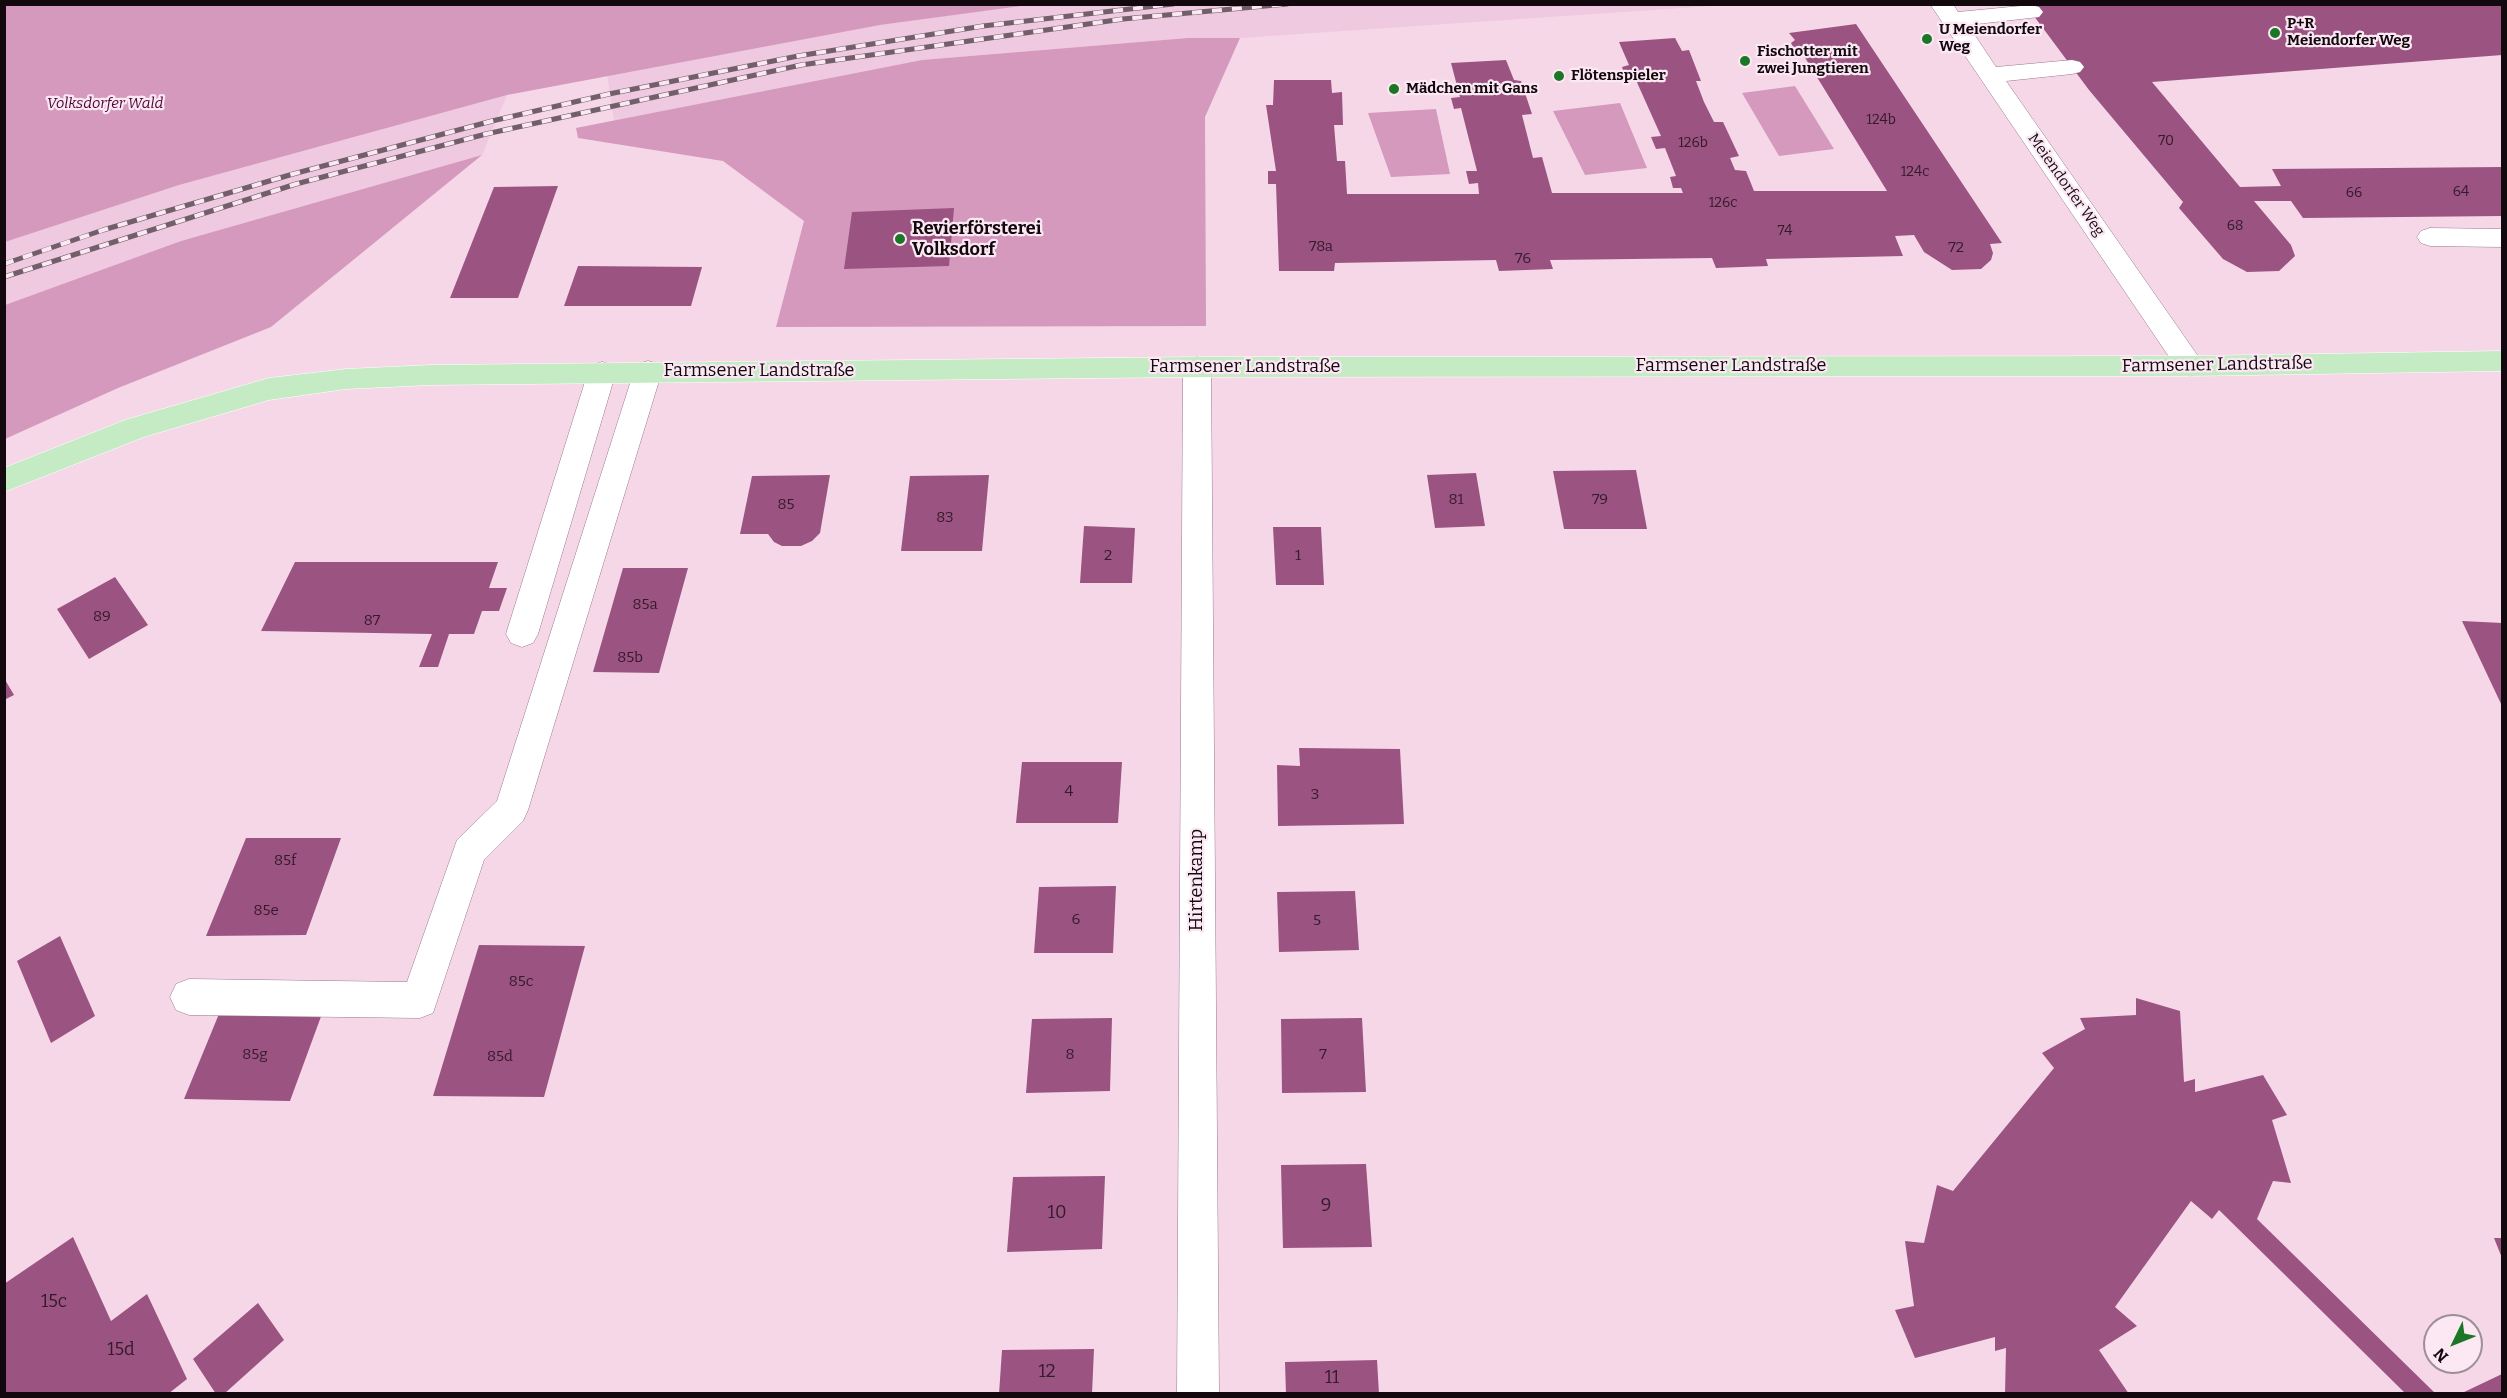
<!DOCTYPE html>
<meta charset="utf-8">
<style>
body{margin:0}
#map{position:relative;width:2507px;height:1398px;overflow:hidden;background:#f6d7e8;font-family:Bitter,serif}
canvas{display:block}
.frame{position:absolute;inset:0;border:6px solid #12080e;pointer-events:none}
.north{position:absolute;left:2423px;top:1314px;width:60px;height:60px;box-sizing:border-box;background:#fbe8f3;border:2px solid #9e8e97;border-radius:50%;rotate:227deg;font-size:16px;font-weight:700;line-height:24px;text-align:center;color:#12080e}
.north::after{content:'';display:block;margin:auto;width:21px;height:27px;background:#1b7726;clip-path:polygon(50% 0,100% 100%,50% 72%,0 100%)}
</style>
<div id="map">
<canvas width="2507" height="1398"></canvas>
<div class="frame"></div>
<div class="north">N</div>
</div>
<script>
const context = document.querySelector('canvas').getContext('2d');
context.lineJoin = 'round';
function paint(path, color) {
  context.fillStyle = color;
  context.fill(path, 'evenodd');
}
function poly(rows) {
  const path = new Path2D();
  for (const r of rows) {
    path.moveTo(r[0], r[1]);
    for (let i = 2; i < r.length; i += 2) path.lineTo(r[i], r[i + 1]);
  }
  return path;
}
function stroke(path, color, width, dash) {
  context.strokeStyle = color;
  context.lineWidth = width;
  context.lineCap = dash ? 'butt' : 'round';
  context.setLineDash(dash || []);
  context.stroke(path);
}
function label(font, color, halo, rows, align = 'center') {
  context.font = font + ' Bitter,serif';
  context.lineWidth = 4.5;
  context.setLineDash([]);
  context.textBaseline = 'middle';
  context.strokeStyle = halo;
  context.fillStyle = color;
  for (const [text, x, y, turn = 0] of rows) {
    context.save();
    context.translate(x, y);
    context.rotate((+turn || 0) * Math.PI / 180);
    context.textAlign = isNaN(turn) ? turn : align;
    if (halo) context.strokeText(text, 0, 0);
    context.fillText(text, 0, 0);
    context.restore();
  }
}
paint(poly([
 [1028,4,1726,5,1240,38,1188,38,922,60,614,121,607,74,880,25],
 [507,95,482,155,181,241,5,305,5,242,179,185]
]), '#eec9df');
paint(poly([
 [4,5,5,4,1028,5,880,25,507,95,179,185,5,242],
 [1188,38,1240,38,1205,117,1206,326,776,327,804,221,723,161,578,138,576,128,922,60],
 [1795,86,1834,149,1779,156,1742,93],
 [1620,103,1647,168,1585,175,1553,111],
 [1436,109,1450,174,1391,177,1368,113],
 [482,155,271,327,118,388,5,439,5,305,181,241]
]), '#d499bc');
paint(poly([
 [2025,4,2502,4,2502,55,2152,82,2240,187,2281,186,2272,169,2502,167,2502,216,2303,218,2291,201,2254,201,2291,245,2295,256,2279,271,2247,272,2223,259,2179,208,2183,202,2089,90],
 [1856,24,2002,243,1990,244,1993,253,1991,260,1981,269,1952,270,1924,252,1914,235,1895,236,1903,256,1766,259,1768,266,1716,268,1712,258,1550,260,1553,269,1499,271,1496,260,1335,263,1334,271,1279,271,1276,184,1268,184,1268,171,1276,171,1266,105,1273,105,1274,80,1331,80,1332,93,1342,92,1343,125,1334,125,1337,161,1345,161,1347,194,1479,194,1478,183,1469,184,1466,171,1477,171,1461,108,1454,109,1451,98,1460,97,1451,63,1506,60,1514,80,1521,81,1532,114,1522,115,1533,158,1542,157,1552,193,1683,193,1681,188,1673,188,1670,177,1676,176,1665,148,1656,149,1651,137,1661,136,1635,78,1626,78,1622,67,1629,65,1619,42,1675,38,1682,51,1689,50,1701,81,1696,81,1704,102,1714,122,1723,122,1739,156,1730,158,1735,170,1746,171,1754,191,1887,191,1804,56,1798,55,1791,43,1795,40,1789,33],
 [558,186,518,298,450,298,494,187],
 [954,208,949,266,844,269,852,212],
 [578,266,702,267,691,306,564,306],
 [1636,470,1647,529,1564,529,1553,471],
 [1476,473,1485,526,1435,528,1427,475],
 [830,475,820,533,812,541,801,546,782,546,774,542,768,534,740,534,752,476],
 [989,475,982,551,901,551,910,476],
 [1084,526,1135,528,1132,583,1080,583],
 [1273,527,1321,527,1324,585,1276,585],
 [295,562,498,562,489,588,507,588,499,611,482,611,474,634,449,634,438,667,419,667,432,634,261,631],
 [623,568,688,568,659,673,593,672],
 [115,577,148,625,89,659,57,609],
 [2462,621,2502,623,2502,706],
 [4,678,14,695,4,700],
 [1299,748,1400,749,1404,824,1278,826,1277,765,1300,766],
 [1022,762,1122,762,1118,823,1016,823],
 [246,838,341,838,306,935,206,936],
 [1116,886,1113,953,1034,953,1039,887],
 [1355,891,1359,950,1279,952,1277,892],
 [60,936,95,1016,51,1043,17,961],
 [479,945,585,946,544,1097,433,1096],
 [2136,998,2180,1011,2184,1082,2195,1079,2195,1092,2263,1075,2287,1115,2272,1120,2291,1183,2273,1181,2257,1219,2436,1394,2406,1394,2219,1210,2212,1219,2191,1201,2115,1307,2137,1326,2099,1350,2129,1394,2005,1394,2006,1348,1995,1351,1995,1337,1915,1358,1895,1310,1914,1306,1905,1241,1924,1243,1937,1185,1953,1191,2054,1068,2042,1053,2085,1029,2080,1018,2136,1015],
 [221,1009,323,1011,290,1101,184,1099],
 [1112,1018,1110,1091,1026,1093,1032,1019],
 [1362,1018,1366,1092,1282,1093,1281,1019],
 [1366,1164,1372,1247,1283,1248,1281,1165],
 [1105,1176,1102,1249,1007,1252,1013,1177],
 [73,1237,111,1321,147,1294,187,1379,168,1394,4,1394,4,1284],
 [2494,1238,2502,1238,2502,1258],
 [258,1303,284,1340,224,1394,216,1394,193,1359],
 [1094,1349,1092,1394,999,1394,1002,1350],
 [1377,1360,1379,1394,1286,1394,1285,1362],
 [2502,1374,2502,1394,2460,1394]
]), '#9b5381');
const minor = poly([
 [1930,4,1953,4,1958,12,2031,5,2039,7,2043,12,2039,17,1968,25,1996,67,2072,60,2080,62,2084,67,2080,72,2072,74,2006,81,2200,359,2204,366,2200,373,2190,376,2180,373,1930,4],
 [2430,228,2502,229,2502,247,2430,246,2421,243,2417,237,2421,231,2430,228],
 [1197,357,1207,360,1211,367,1219,1394,1177,1394,1183,367,1187,360,1197,357],
 [648,361,658,364,662,371,528,810,523,821,484,860,433,1013,420,1018,189,1015,176,1010,170,997,176,984,189,979,407,982,457,840,497,801,634,371,638,364,648,361],
 [602,362,612,365,616,372,538,634,533,643,522,647,511,643,506,634,588,372,592,365,602,362]
]);
const major = poly([
 [2502,351,2502,371,2190,376,1197,377,431,385,346,389,269,400,144,437,4,492,4,468,125,420,269,378,346,369,431,365,1197,357,2190,356,2502,351]
]);
stroke(minor, '#977b8b', 1);
stroke(major, '#fff', 1);
paint(minor, '#fff');
paint(major, '#c5ebc5');
const rail = poly([
 [4,264,103,230,293,174,492,121,609,94,798,56,983,26,1173,4],
 [4,277,296,184,486,134,801,65,1123,19,1287,4]
]);
stroke(rail, '#725f6a', 5);
stroke(rail, '#fbe8f3', 4, [10]);
for (const [x, y, r, color] of [
 [2275,33,6,"#1b7726"],
 [1927,39,6,"#1b7726"],
 [1745,61,6,"#1b7726"],
 [1559,76,6,"#1b7726"],
 [1394,89,6,"#1b7726"],
 [900,239,6,"#1b7726"]
]) {
  const dot = new Path2D();
  dot.arc(x, y, r, 0, 2 * Math.PI);
  context.fillStyle = color;
  context.fill(dot);
  stroke(dot, '#fbe8f3', 2);
}
label('14px', '#341b2b', null, [
 ["124b",1881,120],
 ["70",2166,141],
 ["126b",1693,143],
 ["124c",1915,172],
 ["64",2461,192],
 ["66",2354,193],
 ["126c",1723,203],
 ["68",2235,226],
 ["74",1785,231]
]);
label('bold 15px', '#12080e', '#fbe8f3', [
 ["P+R",2287,24],
 ["Meiendorfer Weg",2287,41],
 ["U Meiendorfer",1939,30],
 ["Weg",1939,47],
 ["Fischotter mit",1757,52],
 ["zwei Jungtieren",1757,69],
 ["Flötenspieler",1571,76],
 ["Mädchen mit Gans",1406,89]
], 'left');
label('italic 15px', '#4d0639', '#fbe8f3', [
 ["Volksdorfer Wald",105,104]
]);
label('15px', '#12080e', '#fbe8f3', [
 ["Meiendorfer Weg",2066,185,55]
]);
label('15px', '#341b2b', null, [
 ["78a",1321,247],
 ["72",1956,248],
 ["76",1523,259],
 ["81",1456,500],
 ["79",1600,500],
 ["85",786,505],
 ["83",945,518],
 ["2",1108,556],
 ["1",1298,556],
 ["85a",645,605],
 ["89",102,617],
 ["87",372,621],
 ["85b",630,658],
 ["4",1069,792],
 ["3",1315,795],
 ["85f",285,861],
 ["85e",266,911],
 ["6",1076,920],
 ["5",1317,921],
 ["85c",521,982],
 ["85g",255,1055],
 ["8",1070,1055],
 ["7",1323,1055],
 ["85d",500,1057]
]);
label('bold 18px', '#12080e', '#fbe8f3', [
 ["Revierförsterei",912,229],
 ["Volksdorf",912,250]
], 'left');
label('18px', '#12080e', '#fbe8f3', [
 ["Farmsener Landstraße",2217,365,-1],
 ["Farmsener Landstraße",1731,366],
 ["Farmsener Landstraße",1245,367],
 ["Farmsener Landstraße",759,371],
 ["Hirtenkamp",1197,880,-90]
]);
label('18px', '#341b2b', null, [
 ["9",1326,1206],
 ["10",1057,1213],
 ["15c",54,1302],
 ["15d",121,1350],
 ["12",1047,1372],
 ["11",1332,1378]
]);
</script>
